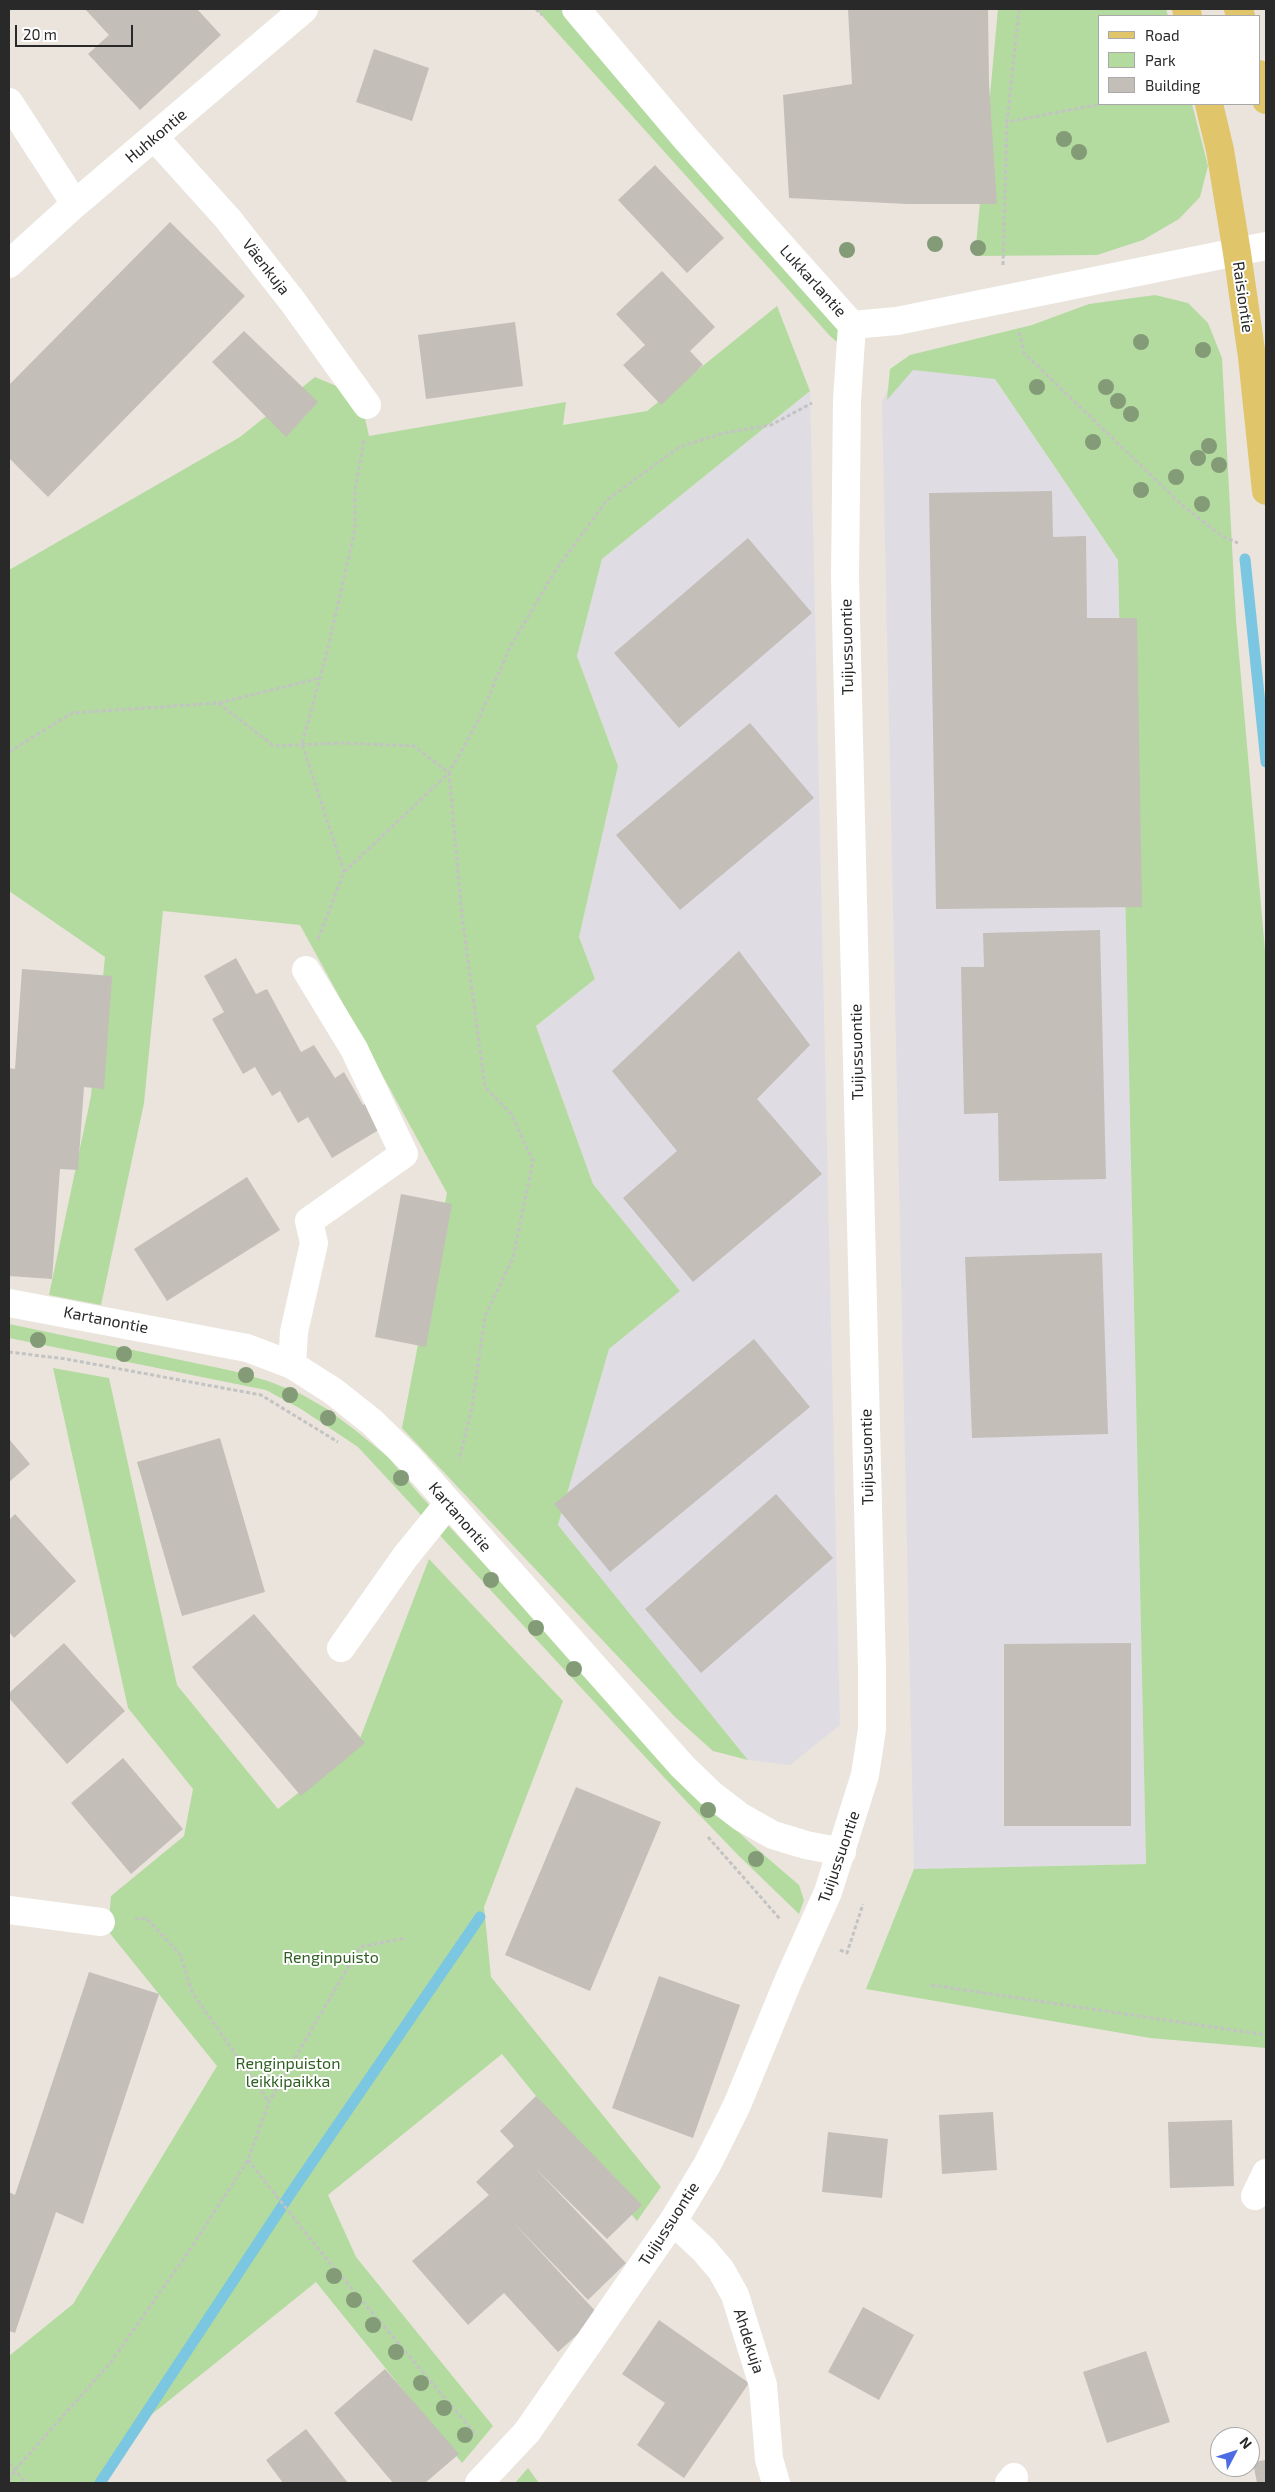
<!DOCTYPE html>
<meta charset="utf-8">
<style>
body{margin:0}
#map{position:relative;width:1275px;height:2492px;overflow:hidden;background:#eae4dd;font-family:"Exo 2",sans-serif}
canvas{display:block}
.frame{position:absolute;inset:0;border:10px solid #292929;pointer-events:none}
.legend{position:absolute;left:1098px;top:15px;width:162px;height:90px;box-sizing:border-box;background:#fff;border:1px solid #a9a9a9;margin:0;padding:6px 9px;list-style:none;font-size:15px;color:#292929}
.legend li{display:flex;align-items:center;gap:10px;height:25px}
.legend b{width:25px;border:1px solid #a9a9a9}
.north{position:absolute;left:1210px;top:2427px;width:50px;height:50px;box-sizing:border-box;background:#fff;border:1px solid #a9a9a9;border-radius:50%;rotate:50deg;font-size:14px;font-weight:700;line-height:20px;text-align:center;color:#292929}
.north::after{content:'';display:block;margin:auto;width:18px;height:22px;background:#4e6be6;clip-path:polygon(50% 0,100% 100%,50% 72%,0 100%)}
.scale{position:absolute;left:15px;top:25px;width:118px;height:22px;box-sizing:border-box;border:2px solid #292929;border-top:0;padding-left:6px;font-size:15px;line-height:18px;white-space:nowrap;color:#292929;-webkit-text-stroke:4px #fff;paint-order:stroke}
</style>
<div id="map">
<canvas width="1275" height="2492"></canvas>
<div class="frame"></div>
<ul class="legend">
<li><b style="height:6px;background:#e1c56b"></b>Road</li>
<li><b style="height:14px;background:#b4db9f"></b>Park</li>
<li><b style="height:14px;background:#c3beb8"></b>Building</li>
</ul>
<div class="north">N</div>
<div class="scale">20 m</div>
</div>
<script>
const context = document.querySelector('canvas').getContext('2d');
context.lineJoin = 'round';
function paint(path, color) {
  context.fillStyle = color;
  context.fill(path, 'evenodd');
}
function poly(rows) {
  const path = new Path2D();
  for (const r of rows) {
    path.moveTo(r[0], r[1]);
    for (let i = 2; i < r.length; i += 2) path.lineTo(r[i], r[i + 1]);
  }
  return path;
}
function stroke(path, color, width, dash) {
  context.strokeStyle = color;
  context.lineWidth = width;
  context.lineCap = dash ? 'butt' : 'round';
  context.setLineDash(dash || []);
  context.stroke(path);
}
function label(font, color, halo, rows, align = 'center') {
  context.font = font + ' "Exo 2",sans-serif';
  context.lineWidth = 4;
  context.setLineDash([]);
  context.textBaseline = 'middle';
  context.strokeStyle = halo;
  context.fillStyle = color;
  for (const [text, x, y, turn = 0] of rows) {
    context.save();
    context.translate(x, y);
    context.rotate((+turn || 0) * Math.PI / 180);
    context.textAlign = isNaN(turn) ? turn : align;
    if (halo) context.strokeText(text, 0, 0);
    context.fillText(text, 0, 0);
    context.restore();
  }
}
paint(poly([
 [975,350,1118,560,1146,1864,914,1869,882,403,891,380,908,368],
 [810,391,840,1725,790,1765,748,1760,558,1525,609,1349,680,1291,593,1184,536,1026,595,979,579,937,618,766,577,656,602,559]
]), '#dfdde3');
paint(poly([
 [536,9,576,9,852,325,851,354,830,336],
 [998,9,1166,9,1168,16,1099,16,1099,104,1192,104,1208,166,1200,197,1179,219,1143,240,1097,255,975,256],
 [1155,295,1188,303,1208,323,1222,358,1236,620,1266,962,1266,2048,1150,2038,866,1989,914,1869,1146,1864,1118,560,995,379,913,370,887,400,890,369,910,355,1032,325,1089,304],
 [777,306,810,391,602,559,577,656,618,766,579,937,595,979,536,1026,593,1184,680,1291,609,1349,558,1525,748,1760,713,1751,675,1717,402,1428,447,1193,300,925,163,911,144,1103,101,1305,49,1295,91,1096,105,957,9,891,9,570,240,437,315,377,360,396,369,436,566,402,563,425,647,411],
 [9,1324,233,1371,268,1381,301,1394,327,1409,355,1430,388,1457,419,1494,691,1787,749,1842,799,1885,804,1900,799,1914,738,1855,686,1801,358,1447,301,1409,266,1390,9,1338],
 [53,1368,109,1378,177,1685,278,1809,357,1746,429,1559,563,1701,484,1907,491,1977,661,2187,637,2221,502,2054,328,2195,356,2257,493,2426,462,2463,316,2282,151,2415,106,2483,9,2483,9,2356,73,2304,217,2066,108,1931,111,1896,184,1836,193,1789,128,1708],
 [528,2468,539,2483,515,2483]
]), '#b4db9f');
stroke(poly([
 [1245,559,1266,762],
 [100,2483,293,2190,480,1917]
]), '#7bc6e1', 11);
paint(poly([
 [85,9,197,9,221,35,140,110,88,54,109,35],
 [848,9,988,9,989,84,997,204,907,204,789,198,783,95,852,84],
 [374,49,429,68,412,121,356,102],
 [655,165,724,238,687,273,618,200],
 [170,222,245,296,48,497,9,458,9,385],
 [662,271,715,327,690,351,703,365,661,405,623,365,645,345,616,314],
 [515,322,523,386,426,399,418,335],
 [244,331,318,402,286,437,212,362],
 [1052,491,1053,537,1086,536,1087,618,1137,618,1142,907,936,909,929,493],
 [748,538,812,613,679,728,614,653],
 [750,723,814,798,680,910,616,835],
 [1100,930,1106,1179,999,1181,998,1113,964,1114,961,967,984,967,983,933],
 [739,951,810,1045,757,1099,822,1174,693,1282,623,1198,677,1151,612,1071],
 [236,958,256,994,267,989,301,1052,314,1045,335,1078,344,1072,363,1105,372,1100,387,1125,332,1158,308,1117,298,1123,280,1091,272,1096,255,1067,243,1074,212,1019,224,1012,204,976],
 [22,969,112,976,104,1089,84,1087,78,1170,60,1169,52,1279,9,1276,9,1068,15,1069],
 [247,1177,280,1230,167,1301,134,1249],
 [401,1194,452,1204,426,1347,375,1337],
 [1102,1253,1108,1434,972,1438,965,1257],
 [754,1339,810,1407,610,1572,554,1504],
 [220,1438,265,1592,182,1616,137,1462],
 [9,1439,30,1464,9,1482],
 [776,1494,833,1558,701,1673,645,1609],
 [15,1514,76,1581,14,1638,9,1632,9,1520],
 [254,1614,365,1743,301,1796,192,1667],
 [64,1643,125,1711,67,1764,9,1698,9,1693],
 [1131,1643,1131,1826,1004,1826,1004,1644],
 [123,1758,183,1829,131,1874,71,1803],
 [576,1787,661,1822,590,1991,505,1955],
 [89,1972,159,1994,83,2224,56,2212,15,2333,9,2331,9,2192,15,2195],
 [659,1976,740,2005,693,2138,612,2108],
 [536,2096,642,2205,607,2239,535,2168,626,2263,588,2300,511,2220,599,2315,558,2352,504,2293,468,2325,412,2261,489,2195,476,2182,514,2146,500,2131],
 [993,2112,997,2170,942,2174,939,2115],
 [1232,2120,1234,2186,1170,2188,1168,2122],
 [828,2132,888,2139,882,2198,822,2192],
 [863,2307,914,2335,879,2400,828,2372],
 [659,2320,749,2383,684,2478,637,2445,665,2403,622,2374],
 [1146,2351,1170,2422,1107,2443,1083,2372],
 [385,2369,459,2454,425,2483,393,2483,334,2413],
 [306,2429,348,2483,283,2483,266,2460],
 [1266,2460,1266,2483,1257,2483,1253,2462]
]), '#c3beb8');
stroke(poly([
 [536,9,542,15],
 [1019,9,1007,122,1101,104],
 [1003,265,1007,122],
 [1019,332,1024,353,1183,506,1222,536,1238,543],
 [219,703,320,678],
 [9,752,72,713,218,703,274,746,340,743,414,746,449,773,462,916,485,1087,511,1114,533,1161,513,1258,485,1316,472,1407,459,1460],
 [344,872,449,773,477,723,510,647,555,571,607,500,679,447,724,433,771,425,812,403],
 [318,939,344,872,302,744,327,652,355,529,355,491,364,439],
 [9,1352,66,1359,261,1395,338,1442],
 [708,1837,780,1919],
 [135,1919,146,1918,180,1954,192,1992,269,2102],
 [840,1950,847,1953,863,1904],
 [931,1985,1266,2035],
 [248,2160,320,2251,477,2436],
 [9,2463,26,2483],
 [9,2481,15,2470,111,2362,189,2251,248,2160,269,2102,360,1947,405,1938]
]), '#c3c3c3', 3, [4, 2.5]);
stroke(poly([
 [576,9,686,139,852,325,897,321,1266,246],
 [9,102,75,204],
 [155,138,228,219,293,302,367,405],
 [9,264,75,204,304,9],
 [9,1303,247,1348,292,1365,333,1391,372,1422,410,1459,682,1766,711,1794,741,1817,773,1835,806,1845,842,1852],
 [292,1365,294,1332,314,1243,309,1221,404,1154,354,1049,306,970],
 [341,1648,405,1557,448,1504],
 [9,1910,101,1922],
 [1255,2196,1266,2173],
 [673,2221,704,2250,721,2270,735,2295,763,2385,769,2459,776,2483],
 [479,2483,527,2432,673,2221,707,2165,737,2105,789,1979,828,1892,865,1775,872,1729,872,1668,845,577,847,400,852,325],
 [1009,2483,1014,2477]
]), '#fff', 28);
stroke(poly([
 [1186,9,1188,16],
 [1238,9,1241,16],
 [1259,74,1266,100],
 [1209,104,1220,150,1237,253,1252,357,1266,491]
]), '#e1c56b', 28);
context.fillStyle = '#839b76';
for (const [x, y] of [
 [1064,139],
 [1079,152],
 [935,244],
 [978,248],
 [847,250],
 [1141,342],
 [1203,350],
 [1037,387],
 [1106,387],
 [1118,401],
 [1131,414],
 [1093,442],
 [1209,446],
 [1198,458],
 [1219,465],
 [1176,477],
 [1141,490],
 [1202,504],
 [38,1340],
 [124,1354],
 [246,1375],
 [290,1395],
 [328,1418],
 [401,1478],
 [491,1580],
 [536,1628],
 [574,1669],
 [708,1810],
 [756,1859],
 [334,2276],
 [354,2300],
 [373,2325],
 [396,2352],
 [421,2383],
 [444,2408],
 [465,2435]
]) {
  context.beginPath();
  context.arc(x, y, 8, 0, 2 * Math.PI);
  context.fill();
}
label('16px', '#292929', '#fff', [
 ["Huhkontie",156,136,-40],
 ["Väenkuja",266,267,52],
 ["Lukkarlantie",813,281,48],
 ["Raisiontie",1243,297,82],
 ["Tuijussuontie",847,647,-91],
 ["Tuijussuontie",857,1052,-91],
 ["Kartanontie",106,1320,11],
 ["Tuijussuontie",867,1457,-91],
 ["Kartanontie",460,1517,49],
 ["Tuijussuontie",839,1857,-71],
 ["Tuijussuontie",669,2224,-57],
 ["Ahdekuja",749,2341,72]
]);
label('16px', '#2e5f21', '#fff', [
 ["Renginpuisto",331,1958],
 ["Renginpuiston",288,2064],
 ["leikkipaikka",288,2082]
]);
</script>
